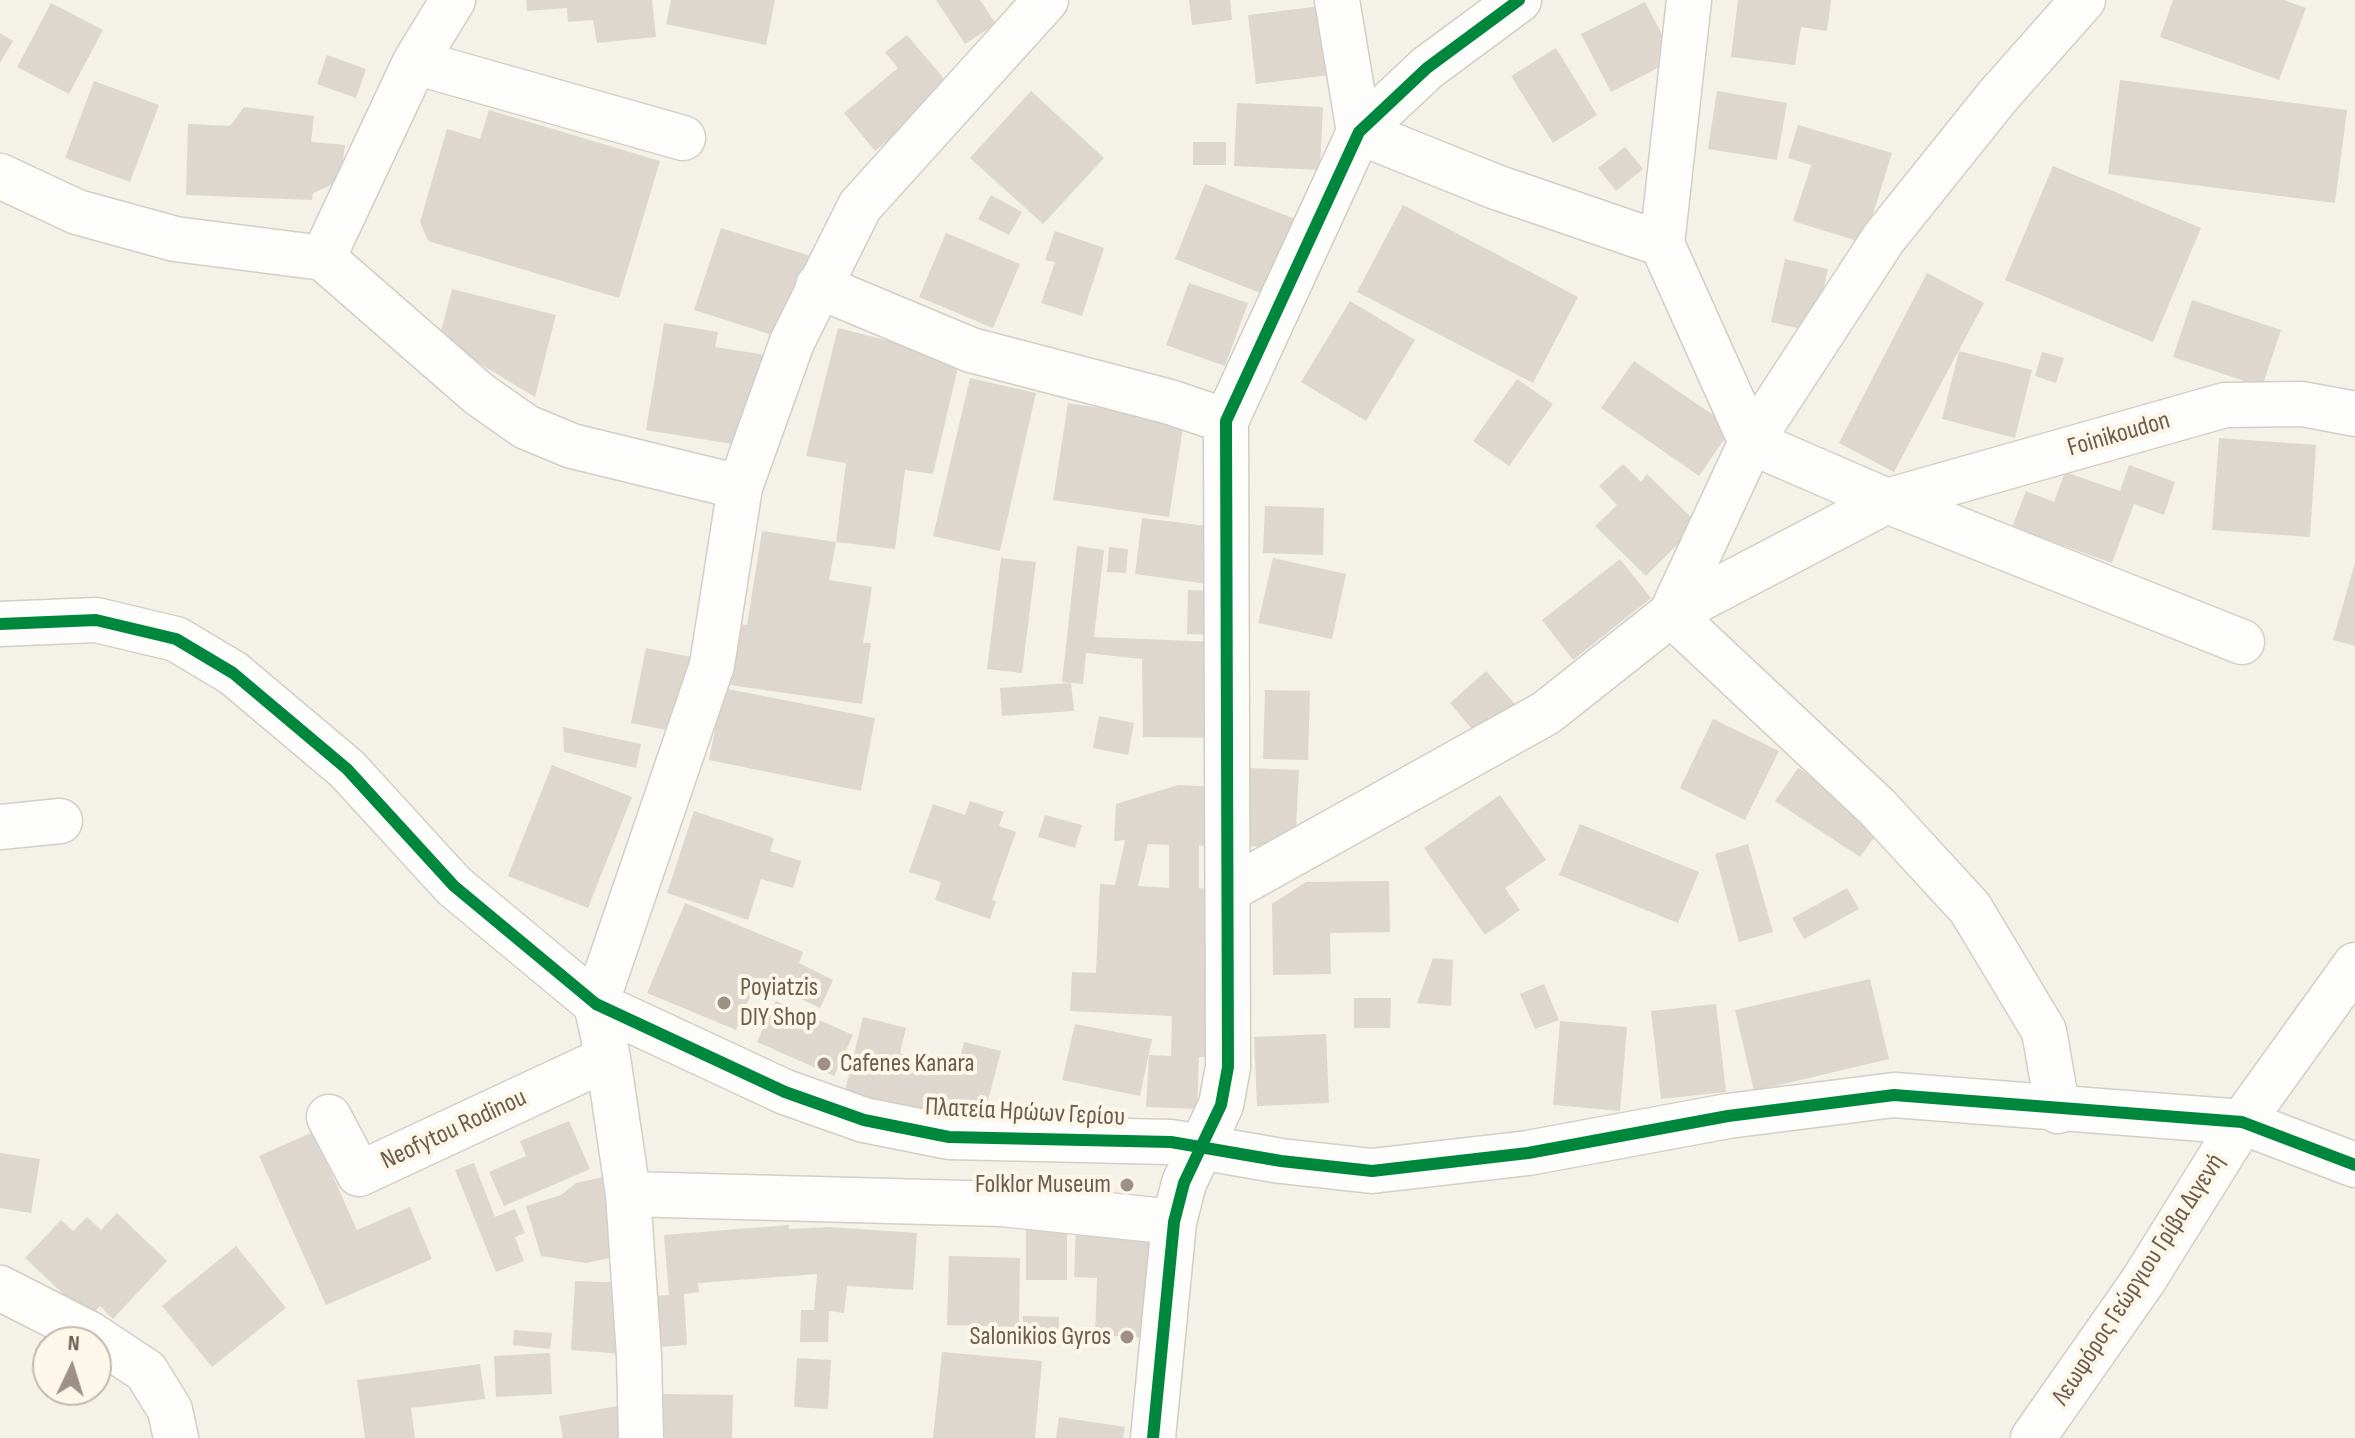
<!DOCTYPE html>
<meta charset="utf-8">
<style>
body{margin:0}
#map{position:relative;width:2355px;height:1438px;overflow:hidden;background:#f4f1e9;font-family:"Sofia Sans Condensed",sans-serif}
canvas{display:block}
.north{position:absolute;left:32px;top:1326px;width:80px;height:80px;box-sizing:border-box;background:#fdf7e9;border:2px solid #c4b9ab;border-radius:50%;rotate:4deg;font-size:22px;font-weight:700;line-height:32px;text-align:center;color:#6e5c4d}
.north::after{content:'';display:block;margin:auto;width:28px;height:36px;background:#9d9084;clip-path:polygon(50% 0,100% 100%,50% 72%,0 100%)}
</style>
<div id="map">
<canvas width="2355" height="1438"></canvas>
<div class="north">N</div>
</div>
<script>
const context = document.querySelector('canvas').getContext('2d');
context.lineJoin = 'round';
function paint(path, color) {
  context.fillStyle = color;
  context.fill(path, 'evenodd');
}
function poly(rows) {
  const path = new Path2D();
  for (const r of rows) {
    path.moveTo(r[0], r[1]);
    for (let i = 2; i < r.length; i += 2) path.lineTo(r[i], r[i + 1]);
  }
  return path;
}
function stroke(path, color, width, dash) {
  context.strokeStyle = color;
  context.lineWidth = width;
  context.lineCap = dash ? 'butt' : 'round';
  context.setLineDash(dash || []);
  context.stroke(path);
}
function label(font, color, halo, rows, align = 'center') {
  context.font = font + ' "Sofia Sans Condensed",sans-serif';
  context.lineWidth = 8;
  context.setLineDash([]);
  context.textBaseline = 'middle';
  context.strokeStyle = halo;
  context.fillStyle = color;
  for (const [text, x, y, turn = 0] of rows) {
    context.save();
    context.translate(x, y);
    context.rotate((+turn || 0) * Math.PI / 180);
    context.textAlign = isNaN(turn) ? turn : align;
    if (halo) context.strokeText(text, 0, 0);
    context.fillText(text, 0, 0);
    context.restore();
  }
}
paint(poly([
 [526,0,652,0,656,37,597,43,593,20,568,22,567,8,527,11],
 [671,0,775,0,766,45,666,24],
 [936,0,980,0,996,24,965,44],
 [1189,0,1230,0,1232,20,1192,25],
 [1738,0,1831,0,1827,31,1801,27,1795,65,1731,57],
 [2173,0,2284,0,2306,8,2279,80,2160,37],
 [1645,2,1675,59,1611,92,1581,34],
 [51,3,103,30,69,94,17,67],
 [1321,6,1330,75,1256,84,1248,15],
 [0,33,13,41,0,63],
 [907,35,951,87,875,151,844,113,898,68,885,52],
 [1556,48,1597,115,1553,143,1511,76],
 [327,55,366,69,356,98,317,84],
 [2120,80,2347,110,2335,203,2108,174],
 [94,81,159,105,130,182,65,158],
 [1031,91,1104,158,1043,224,970,158],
 [1717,91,1787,103,1777,160,1708,149],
 [1237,103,1323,107,1320,170,1234,166],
 [244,107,314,116,311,142,345,145,340,181,313,193,312,200,186,195,188,124,230,126],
 [489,110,660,161,619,298,428,241,420,222,447,129,480,139],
 [1798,125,1892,153,1864,243,1793,221,1811,165,1788,158],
 [1193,142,1226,142,1226,165,1193,165],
 [1625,147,1643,169,1616,191,1598,168],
 [2053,166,2201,228,2153,342,2005,280],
 [1205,184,1295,219,1265,295,1175,259],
 [991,195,1022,212,1009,235,978,219],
 [1403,205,1578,297,1533,383,1357,292],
 [721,228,814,257,788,340,694,310],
 [1055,231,1104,248,1082,316,1041,303,1055,262,1045,260],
 [946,233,1020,264,993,328,919,297],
 [1785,259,1828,269,1814,332,1771,322],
 [1927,273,1984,303,1894,472,1839,443],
 [1189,283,1248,303,1225,366,1166,345],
 [452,289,556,315,535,397,439,339],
 [2192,300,2281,330,2262,387,2173,357],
 [1350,301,1415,340,1366,421,1301,382],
 [664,323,718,332,715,347,766,355,757,407,744,410,738,445,646,430],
 [838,328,960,359,933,474,905,470,895,549,836,542,846,463,806,456],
 [1959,351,2032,370,2015,438,1942,419],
 [2042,352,2064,358,2056,383,2035,376],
 [1634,361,1732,428,1699,476,1601,408],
 [970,378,1036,393,1000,551,933,536],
 [1517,379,1553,404,1509,466,1473,441],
 [1068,403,1184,421,1169,517,1053,500],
 [2219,438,2316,445,2310,537,2212,530],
 [1623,464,1641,482,1647,474,1698,524,1646,576,1595,526,1617,505,1599,486],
 [2129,465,2175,482,2164,515,2134,504,2112,563,2012,527,2026,491,2054,502,2065,472,2120,491],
 [1265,506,1324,508,1323,555,1263,553],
 [1142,518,1224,528,1216,585,1135,574],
 [762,531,836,542,829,580,872,587,863,643,871,643,862,704,730,685,739,624,747,625],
 [1077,546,1104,550,1094,637,1217,642,1216,738,1143,737,1142,659,1086,653,1083,684,1062,682],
 [1109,547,1128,549,1126,573,1107,572],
 [1001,558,1036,562,1022,673,987,669],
 [1273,558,1346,574,1332,639,1258,623],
 [1620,559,1651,598,1573,660,1542,620],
 [2355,563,2355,646,2333,640],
 [1188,590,1219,591,1217,635,1187,634],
 [646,648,696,658,681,733,631,723],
 [1486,671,1515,704,1478,736,1450,703],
 [1071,683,1074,711,1002,716,1000,688],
 [723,688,875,718,861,791,709,760],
 [1265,690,1310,691,1308,760,1263,759],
 [1099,716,1134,723,1128,755,1093,748],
 [1713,719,1779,751,1745,820,1680,788],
 [563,727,641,744,636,768,564,752],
 [552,765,632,797,588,908,508,876],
 [1246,768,1299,770,1295,848,1242,846],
 [1798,768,1883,825,1860,857,1775,801],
 [1178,785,1215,787,1211,848,1199,845,1199,888,1221,890,1222,1056,1199,1057,1197,1109,1146,1107,1149,1055,1171,1056,1172,1016,1070,1011,1072,972,1096,973,1100,884,1115,885,1125,840,1114,841,1116,804],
 [1148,844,1169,845,1169,888,1138,886],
 [1500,795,1546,860,1505,888,1520,910,1485,935,1424,848],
 [970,801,1004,812,999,826,1016,832,992,900,996,901,990,919,935,900,941,882,909,872,933,804,965,815],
 [694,811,774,838,770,851,801,861,793,888,761,879,748,920,667,893],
 [1045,815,1082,825,1075,848,1038,837],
 [1580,824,1699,872,1678,923,1559,875],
 [1748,844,1773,932,1739,942,1715,854],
 [1389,881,1390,932,1330,933,1331,974,1273,975,1272,904,1306,882],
 [1847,888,1859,909,1804,939,1792,918],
 [685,903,803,952,799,963,833,980,820,1008,758,978,736,1030,647,993],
 [1433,958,1453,960,1451,1006,1417,1003],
 [1870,979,1889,1059,1754,1091,1735,1010],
 [1544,984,1559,1020,1535,1029,1520,994],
 [1354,998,1391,998,1390,1028,1354,1028],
 [776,1001,853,1035,834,1076,757,1042],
 [1716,1004,1726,1092,1661,1099,1651,1011],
 [863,1017,906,1028,900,1053,957,1070,964,1042,1001,1051,981,1127,845,1091],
 [1560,1021,1627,1027,1620,1111,1553,1105],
 [1075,1024,1152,1039,1140,1096,1062,1080],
 [1326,1034,1329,1103,1257,1106,1254,1037],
 [569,1121,590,1169,504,1206,489,1172,526,1156,520,1141],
 [313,1132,357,1230,410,1207,432,1259,326,1305,259,1156],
 [0,1153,40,1159,31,1213,0,1208],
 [474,1163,495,1217,515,1209,525,1233,515,1237,524,1261,496,1272,455,1170],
 [608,1176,623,1255,586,1263,541,1256,526,1206,561,1195,576,1183],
 [117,1213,167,1261,113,1319,100,1306,89,1318,25,1258,61,1220,73,1231,87,1217,101,1230],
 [1067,1223,1067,1280,1026,1280,1026,1224],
 [789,1225,789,1229,830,1227,917,1233,913,1290,847,1286,844,1313,829,1311,828,1342,800,1342,801,1310,814,1310,817,1274,698,1283,699,1292,684,1294,687,1345,659,1347,655,1296,669,1295,664,1235],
 [1076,1225,1154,1227,1150,1338,1095,1335,1097,1278,1074,1277],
 [236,1246,286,1308,212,1367,162,1306],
 [949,1256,1020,1258,1019,1327,947,1325],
 [575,1281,627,1283,622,1354,571,1350],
 [1023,1316,1059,1317,1058,1347,1022,1346],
 [514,1330,552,1333,550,1349,513,1345],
 [942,1352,1042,1361,1035,1438,933,1438],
 [550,1353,552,1394,496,1397,494,1356],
 [797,1358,831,1360,828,1409,794,1407],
 [480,1364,485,1399,411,1408,415,1438,365,1438,357,1380],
 [663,1394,733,1395,732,1438,663,1438],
 [624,1405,629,1438,563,1438,559,1416],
 [1059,1417,1125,1427,1123,1438,1056,1438]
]), '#ddd7cf');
const minor = poly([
 [1337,0,1359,132,1496,187,1662,244],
 [1689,0,1662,244,1751,442,1887,501,2242,642],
 [415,62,683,138],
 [0,176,77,212,175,239,323,258,479,394,526,427,572,446,740,487],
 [323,258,415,62,453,0],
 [818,286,971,350,1170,402,1226,421],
 [0,624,96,620,176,639,233,673,347,769,454,886,596,1004,785,1092,864,1120,949,1137,1171,1142,1281,1161,1372,1171,1528,1153,1728,1116,1894,1095,2242,1122,2355,1165],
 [0,827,60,821],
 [1230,889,1546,713,1671,614,1751,442,1884,238,1997,97,2083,0],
 [596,1004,712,665,740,487,792,342,860,206,1046,0],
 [596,1004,608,1058,628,1194,639,1356,641,1438],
 [2058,1111,2044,1031,1970,908,1877,807,1671,614,1887,501,2225,405,2302,404,2355,414],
 [329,1117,359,1174,608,1058],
 [628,1194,1002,1204,1174,1222],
 [0,1288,90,1334,146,1371,170,1410,176,1438]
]);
const tertiary = poly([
 [2033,1438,2143,1281,2242,1122,2355,965]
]);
const secondary = poly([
 [1153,1438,1174,1222,1184,1183,1221,1105,1228,1067,1226,421,1359,132,1427,68,1519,0]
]);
stroke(minor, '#d3cec7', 47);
stroke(tertiary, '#d3cec7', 47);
stroke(secondary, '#d2cdc4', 47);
stroke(minor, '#fdfdfc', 44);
stroke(tertiary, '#fdfdfc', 44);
stroke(secondary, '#fdfdfc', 44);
stroke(poly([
 [0,624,96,620,176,639,233,673,347,769,454,886,596,1004,785,1092,864,1120,949,1137,1171,1142,1281,1161,1372,1171,1528,1153,1728,1116,1894,1095,2242,1122,2355,1165],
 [1153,1438,1174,1222,1184,1183,1221,1105,1228,1067,1226,421,1359,132,1427,68,1519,0]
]), '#00873e', 12);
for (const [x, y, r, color] of [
 [724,1003,8,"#9d9084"],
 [824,1064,8,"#9d9084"],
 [1127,1185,8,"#9d9084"],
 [1127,1337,8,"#9d9084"]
]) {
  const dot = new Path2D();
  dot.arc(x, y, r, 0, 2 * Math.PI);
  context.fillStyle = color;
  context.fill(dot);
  stroke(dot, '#fdf7e9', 3);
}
label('26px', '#6e5c4d', '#fdf7e9', [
 ["Foinikoudon",2119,435,-16],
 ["Πλατεία Ηρώων Γερίου",1025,1113,3],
 ["Neofytou Rodinou",454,1130,-25],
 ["Λεωφόρος Γεώργιου Γρίβα Διγενή",2139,1280,-57]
]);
label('26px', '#6e5c4d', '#fdf7e9', [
 ["Poyiatzis",740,988],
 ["DIY Shop",740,1018],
 ["Cafenes Kanara",840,1064],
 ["Folklor Museum",1111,1185,"right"],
 ["Salonikios Gyros",1111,1337,"right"]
], 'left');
</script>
